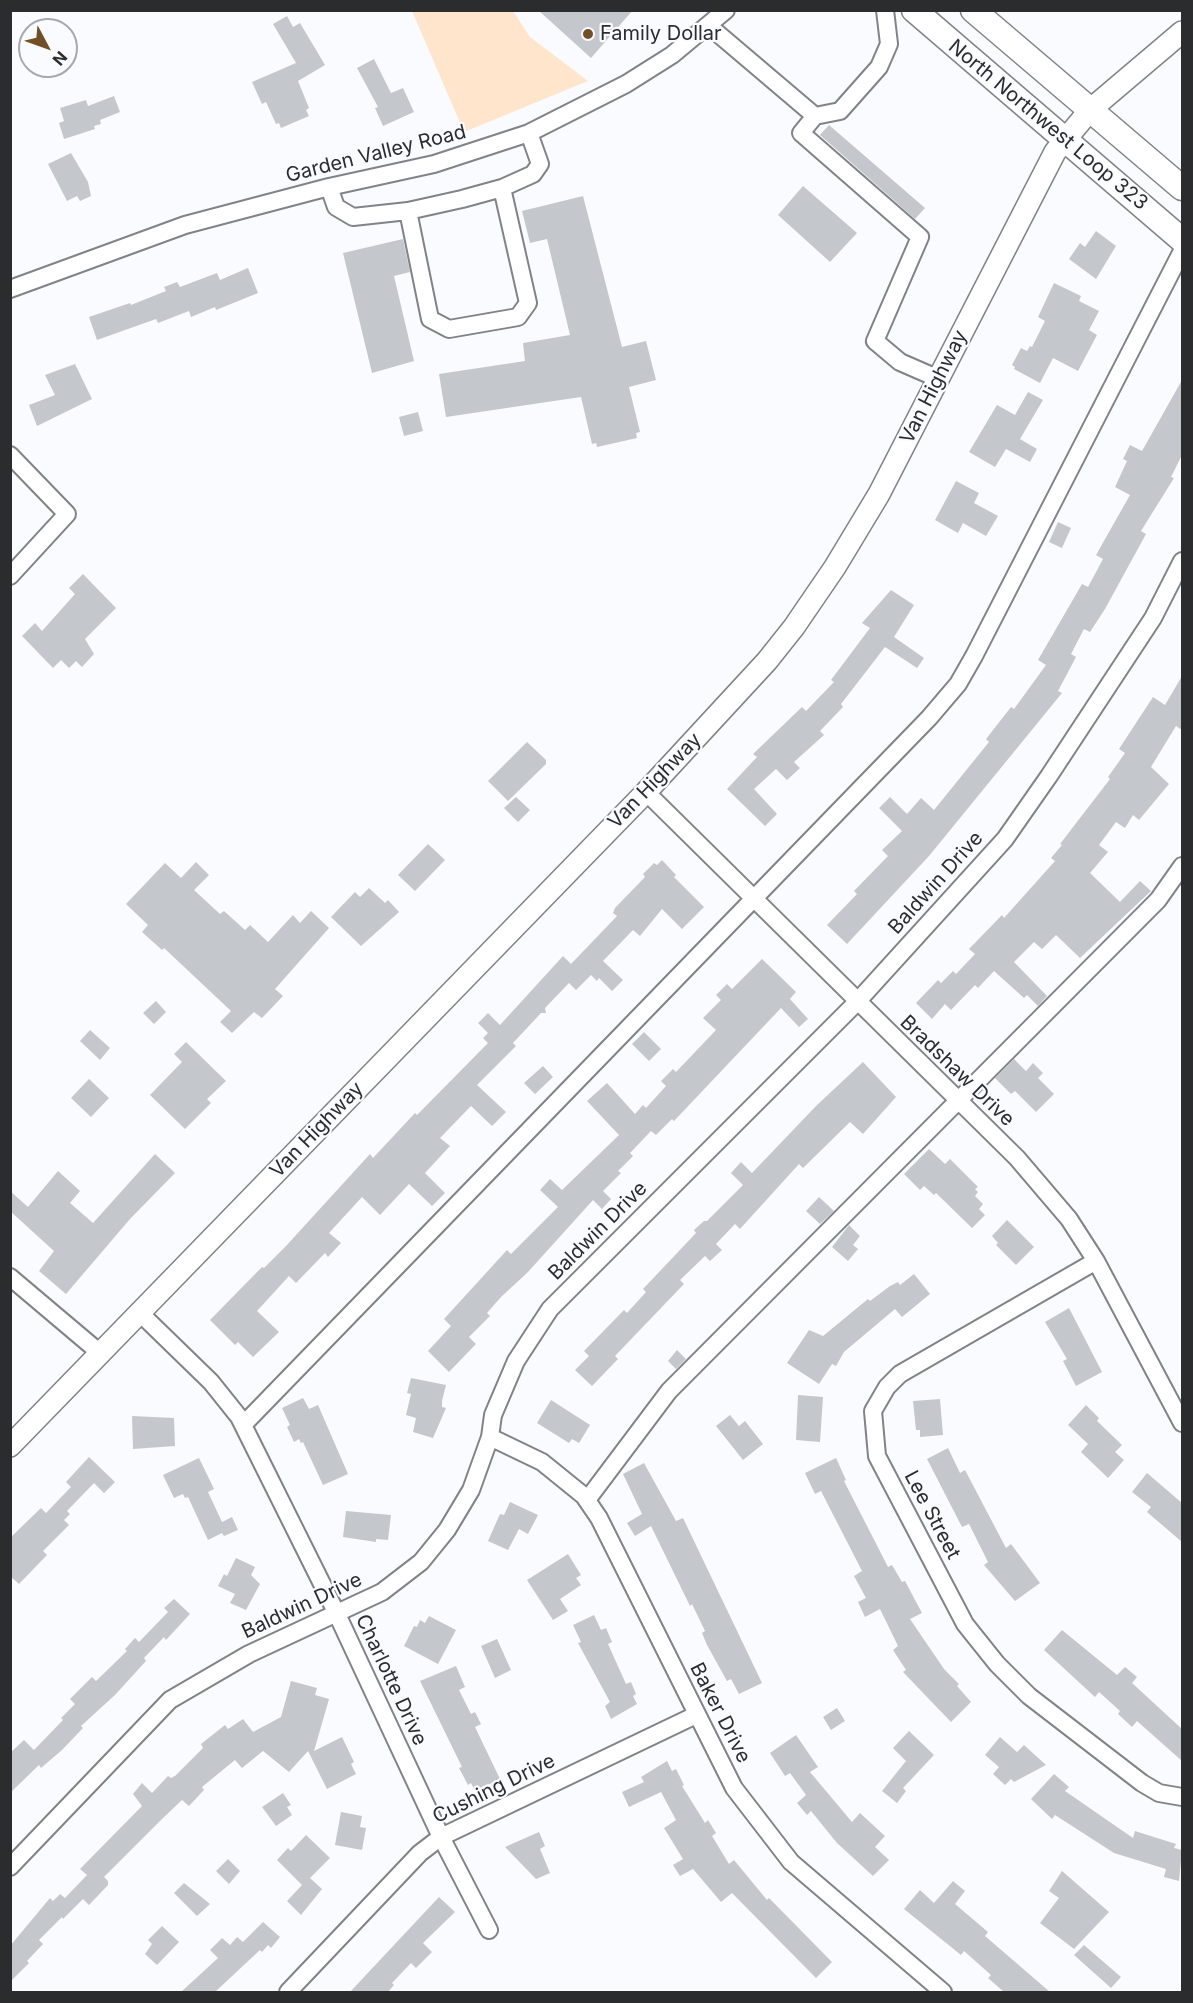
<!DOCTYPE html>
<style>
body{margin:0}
#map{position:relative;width:1193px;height:2003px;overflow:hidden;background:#f9fbff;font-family:Inter,sans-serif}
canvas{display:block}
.frame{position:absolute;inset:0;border:12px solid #2b2c2d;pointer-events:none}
.north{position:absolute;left:18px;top:18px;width:60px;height:60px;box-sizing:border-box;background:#f9fbff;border:2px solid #a7a8ab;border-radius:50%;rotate:131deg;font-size:16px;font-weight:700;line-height:24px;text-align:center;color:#2b2c2d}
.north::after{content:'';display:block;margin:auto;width:21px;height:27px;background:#714f27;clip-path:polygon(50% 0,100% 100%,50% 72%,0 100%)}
</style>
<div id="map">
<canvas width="1193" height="2003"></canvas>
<div class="frame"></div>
<div class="north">N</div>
</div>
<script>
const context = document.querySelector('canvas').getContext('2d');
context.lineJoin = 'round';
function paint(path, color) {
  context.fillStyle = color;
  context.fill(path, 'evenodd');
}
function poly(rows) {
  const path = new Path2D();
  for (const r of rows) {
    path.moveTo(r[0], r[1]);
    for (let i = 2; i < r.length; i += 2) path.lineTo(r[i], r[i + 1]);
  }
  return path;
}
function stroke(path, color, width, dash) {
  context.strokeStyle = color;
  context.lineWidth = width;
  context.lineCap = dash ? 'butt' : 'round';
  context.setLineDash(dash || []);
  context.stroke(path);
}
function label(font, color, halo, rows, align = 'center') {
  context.font = font + ' Inter,sans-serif';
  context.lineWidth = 4.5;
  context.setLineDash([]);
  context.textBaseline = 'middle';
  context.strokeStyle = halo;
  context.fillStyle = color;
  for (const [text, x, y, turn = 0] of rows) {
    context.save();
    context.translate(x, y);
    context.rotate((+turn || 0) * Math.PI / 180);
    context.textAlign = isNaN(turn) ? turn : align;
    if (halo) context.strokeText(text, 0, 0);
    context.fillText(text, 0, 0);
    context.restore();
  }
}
paint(poly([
 [412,11,513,11,530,37,588,81,464,132]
]), '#fee5cb');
paint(poly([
 [538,10,633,10,591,58],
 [287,16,293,27,300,23,325,65,298,81,309,108,306,110,309,116,281,128,279,123,276,124,266,102,262,104,252,82,296,63,273,24],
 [374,59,391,93,403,88,414,112,383,126,375,108,378,107,357,68],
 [114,96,120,112,100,120,101,124,94,126,95,129,64,139,59,123,64,121,60,108,86,100,88,106],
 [829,125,925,208,915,219,820,135],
 [71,153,88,182,91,196,80,201,77,196,67,201,48,164],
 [803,186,857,233,830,262,778,215],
 [583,196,622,347,646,341,656,380,629,387,640,432,636,433,637,438,597,447,596,443,592,444,581,397,446,417,439,374,525,361,523,343,570,335,547,239,530,243,522,211],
 [1096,231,1116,246,1096,279,1069,259,1080,243,1085,247],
 [403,239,410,272,394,276,414,361,372,373,343,253],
 [248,268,258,293,216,310,215,307,191,317,189,311,158,323,156,319,97,340,89,317,130,303,131,305,166,291,164,287,177,282,180,287,217,273,220,280],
 [1054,283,1081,296,1079,301,1099,311,1089,330,1097,335,1078,371,1053,358,1040,383,1014,369,1015,367,1012,365,1021,348,1027,351,1030,346,1032,347,1045,321,1038,317],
 [75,364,92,399,37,426,29,405,55,395,45,375],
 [1182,380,1182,455,1171,477,1174,478,1141,531,1146,534,1105,609,1090,632,1084,629,1071,654,1076,657,1058,691,1062,693,929,856,847,944,827,925,857,894,854,891,888,856,882,850,902,831,879,808,890,797,907,814,921,798,934,810,989,742,986,739,1011,707,1014,709,1046,665,1038,660,1082,584,1088,587,1103,559,1096,555,1130,495,1115,487,1127,461,1123,459,1130,445,1142,451],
 [1028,392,1043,400,1020,439,1037,449,1030,462,1006,449,995,467,969,452,997,405,1015,415],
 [418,412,423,431,404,436,399,417],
 [956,481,979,493,974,503,998,516,986,536,963,523,958,533,935,520],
 [1058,522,1071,528,1062,548,1049,542],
 [83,574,116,608,85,639,94,654,82,667,76,661,69,668,61,660,53,668,22,636,35,623,42,631,75,594,69,588],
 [891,590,914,605,894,637,924,658,917,668,885,647,841,704,843,707,820,731,824,735,794,762,800,768,787,780,776,769,754,789,777,814,765,826,727,789,757,757,753,754,802,707,806,711,834,682,831,680,870,628,862,623],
 [1182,676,1182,730,1176,726,1151,767,1169,784,1139,820,1133,815,1125,828,1116,822,1099,845,1108,852,1090,873,1120,902,1140,881,1151,891,1080,958,1056,935,1042,949,1034,942,1014,962,1047,996,1038,1006,1027,995,1024,998,994,971,978,988,975,985,951,1010,945,1004,932,1019,916,1003,938,980,941,983,953,971,956,974,975,954,969,949,1002,915,1004,918,1055,861,1051,858,1062,845,1060,844,1110,779,1108,777,1125,753,1119,749,1153,697,1165,705],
 [527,742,546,760,546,764,508,801,488,781],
 [516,797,530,810,518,822,504,808],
 [428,844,445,860,415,891,398,875],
 [662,860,676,875,674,877,704,907,682,929,662,909,640,936,633,930,603,961,623,980,612,991,599,978,597,981,591,975,576,990,569,983,545,1008,546,1013,541,1013,513,1043,516,1046,477,1085,506,1112,492,1126,471,1106,440,1138,450,1146,425,1173,445,1193,432,1206,409,1184,380,1215,362,1197,329,1233,341,1243,328,1257,325,1253,296,1283,289,1276,257,1311,279,1332,253,1357,238,1342,235,1345,210,1320,262,1267,264,1268,286,1246,370,1154,373,1158,415,1113,417,1115,488,1043,483,1038,488,1033,478,1023,488,1013,500,1025,563,956,571,964,617,916,613,913,615,908,645,877,643,874,654,863,657,865],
 [196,862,209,875,194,890,220,914,224,911,245,930,250,925,268,942,293,915,300,923,311,911,329,928,275,989,283,996,262,1018,254,1012,232,1033,220,1022,231,1011,164,948,162,950,142,932,148,925,126,904,165,863,181,878],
 [369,888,385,903,388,900,399,912,361,946,331,917,355,892,360,897],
 [762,959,796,992,790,999,808,1019,799,1027,781,1008,674,1121,672,1119,656,1135,651,1131,630,1153,633,1156,618,1171,621,1173,603,1191,611,1199,602,1209,593,1200,528,1272,501,1297,487,1313,490,1316,469,1337,476,1344,449,1372,428,1351,451,1326,444,1319,507,1250,511,1254,558,1207,540,1190,550,1179,562,1190,619,1135,587,1101,607,1083,635,1114,643,1105,646,1108,666,1086,661,1081,673,1069,676,1072,716,1030,703,1018,721,1000,716,995,727,984,732,989],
 [156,1001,166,1012,154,1024,143,1013],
 [90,1030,110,1048,100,1060,80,1041],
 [644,1032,661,1049,649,1061,632,1044],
 [186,1042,226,1081,207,1099,211,1103,185,1129,150,1095,182,1062,174,1054],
 [1014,1059,1026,1071,1033,1063,1043,1073,1038,1078,1054,1094,1036,1112,1015,1091,1011,1094,995,1078],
 [863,1062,896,1097,863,1134,850,1122,803,1168,799,1164,740,1229,735,1224,716,1244,722,1250,710,1261,705,1256,680,1280,684,1284,615,1356,618,1359,592,1386,575,1370,589,1356,584,1351,624,1310,627,1313,646,1292,643,1289,696,1233,694,1230,704,1221,707,1221,743,1185,731,1173,741,1162,752,1173,816,1106],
 [543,1066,553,1077,535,1094,524,1083],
 [89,1079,109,1098,91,1117,71,1098],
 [929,1149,945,1164,950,1159,978,1187,975,1189,978,1192,975,1196,983,1204,979,1209,985,1215,972,1228,936,1193,934,1195,924,1186,920,1190,904,1174],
 [155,1154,175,1173,130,1219,66,1294,39,1271,54,1251,10,1211,10,1191,28,1207,58,1171,80,1191,70,1203,93,1223],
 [819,1197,834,1211,820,1224,806,1211],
 [1007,1220,1034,1247,1016,1265,996,1245,998,1243,992,1236],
 [849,1225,860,1236,853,1245,858,1249,848,1261,832,1247],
 [914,1274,930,1294,902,1317,895,1309,844,1352,836,1366,832,1364,819,1384,787,1363,809,1330,823,1336,868,1299,870,1301,890,1286,898,1282,900,1285],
 [1069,1308,1102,1372,1076,1386,1063,1361,1067,1359,1045,1322],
 [677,1350,686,1359,676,1369,668,1361],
 [411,1378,446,1385,442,1401,442,1407,446,1408,433,1438,413,1432,416,1418,406,1415,411,1394,407,1393],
 [798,1395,823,1397,820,1442,796,1440],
 [303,1398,309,1409,318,1405,348,1474,323,1485,303,1442,301,1443,299,1439,294,1442,287,1427,290,1425,282,1408],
 [940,1399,943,1435,920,1437,920,1430,916,1430,913,1401],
 [551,1400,590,1425,579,1443,572,1439,569,1443,537,1423],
 [1086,1405,1099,1418,1097,1421,1122,1445,1115,1452,1124,1460,1108,1478,1081,1452,1088,1444,1068,1425],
 [730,1415,739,1426,745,1421,763,1444,743,1460,716,1426],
 [132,1416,174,1418,175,1446,133,1449],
 [948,1448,960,1473,965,1470,1006,1548,1011,1544,1040,1583,1015,1601,984,1565,988,1562,969,1524,962,1527,927,1459],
 [89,1457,115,1482,104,1493,94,1483,67,1511,70,1514,64,1520,69,1525,43,1551,47,1555,19,1584,10,1576,10,1538,41,1508,46,1513,71,1487,66,1482],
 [199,1458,214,1489,208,1492,222,1522,232,1517,238,1530,224,1536,222,1533,208,1540,188,1497,185,1498,183,1494,174,1498,163,1475],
 [836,1458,846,1480,844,1481,888,1567,892,1565,902,1582,905,1581,922,1613,910,1619,944,1669,959,1684,957,1686,971,1702,951,1722,903,1672,906,1670,893,1650,898,1646,880,1609,865,1617,858,1602,866,1598,854,1576,862,1571,821,1491,815,1494,805,1473],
 [644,1463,676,1521,683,1518,762,1683,739,1694,731,1679,727,1681,707,1645,702,1633,705,1631,692,1604,690,1606,651,1526,635,1536,627,1523,642,1514,623,1474],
 [1147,1473,1182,1503,1182,1542,1147,1512,1151,1507,1132,1492],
 [510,1502,538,1515,528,1534,519,1529,508,1550,488,1541,500,1514,504,1515],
 [346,1511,391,1515,388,1540,376,1539,376,1542,343,1537],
 [568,1554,581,1575,576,1578,581,1585,560,1599,568,1611,553,1620,527,1580],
 [236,1558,255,1567,251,1575,260,1584,246,1610,230,1603,235,1594,218,1586,224,1574,227,1576],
 [174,1599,190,1614,166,1640,164,1637,144,1658,146,1661,115,1695,81,1726,83,1728,62,1750,41,1768,39,1765,10,1793,10,1753,24,1740,34,1750,63,1720,61,1718,75,1704,70,1699,92,1677,96,1681,127,1651,125,1649,135,1638,139,1642,168,1612,164,1608],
 [594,1615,601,1630,606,1628,612,1642,608,1644,626,1684,631,1682,636,1694,633,1696,637,1704,611,1719,605,1706,610,1702,578,1643,581,1642,573,1625],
 [429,1616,456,1630,438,1664,404,1646,414,1626,417,1627,420,1620,425,1623],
 [1062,1630,1117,1675,1125,1667,1137,1677,1132,1683,1182,1729,1182,1761,1137,1721,1132,1727,1118,1714,1120,1711,1099,1692,1095,1697,1044,1650],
 [497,1639,511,1670,495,1678,481,1646],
 [456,1666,465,1687,459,1690,471,1714,475,1712,481,1724,475,1727,500,1779,475,1791,471,1783,468,1785,459,1768,462,1767,420,1681],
 [291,1681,317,1688,315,1695,329,1699,314,1751,342,1737,354,1762,351,1764,356,1774,327,1789,308,1751,289,1772,263,1751,242,1768,235,1760,202,1787,204,1790,189,1806,182,1800,163,1818,104,1877,108,1881,108,1885,89,1905,83,1899,63,1919,62,1917,39,1940,43,1944,27,1961,29,1963,10,1982,10,1946,50,1898,53,1901,60,1894,65,1898,87,1875,80,1869,142,1806,133,1794,142,1783,152,1793,168,1776,171,1778,175,1776,203,1748,201,1744,225,1725,228,1729,243,1719,253,1732,281,1717],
 [837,1708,845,1721,831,1730,823,1717],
 [909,1731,934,1755,903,1788,906,1791,897,1803,882,1791,906,1761,893,1748],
 [796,1735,818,1767,810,1772,852,1822,860,1813,885,1836,875,1847,889,1860,873,1876,837,1843,811,1811,807,1815,797,1803,806,1795,790,1773,785,1776,770,1753],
 [1000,1737,1017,1752,1024,1745,1046,1765,1014,1782,1011,1779,1005,1785,993,1774,999,1767,985,1755],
 [667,1761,672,1771,676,1769,684,1785,682,1786,705,1823,708,1820,716,1833,712,1836,729,1864,734,1860,767,1900,769,1898,832,1962,816,1978,732,1893,721,1902,693,1869,680,1876,673,1865,683,1859,664,1828,676,1820,661,1792,629,1807,622,1792,644,1782,641,1777],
 [1054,1774,1069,1787,1065,1791,1133,1838,1135,1831,1176,1844,1174,1848,1182,1850,1179,1881,1164,1877,1166,1869,1114,1853,1055,1815,1052,1819,1031,1799],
 [283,1793,291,1805,287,1807,292,1815,276,1826,262,1807],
 [341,1812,362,1816,360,1827,366,1828,362,1850,335,1845],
 [539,1832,545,1846,540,1849,550,1873,536,1879,505,1847],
 [306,1835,330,1858,310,1878,322,1889,301,1915,287,1901,302,1885,277,1860,288,1848,291,1851],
 [228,1859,240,1871,229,1884,216,1871],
 [1062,1871,1109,1912,1074,1949,1040,1923,1059,1898,1049,1891],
 [953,1881,965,1891,955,1904,988,1932,985,1936,1050,1992,1004,1992,988,1978,991,1975,964,1951,961,1955,904,1909,920,1890,934,1903],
 [184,1883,210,1904,197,1916,174,1893],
 [439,1897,455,1912,423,1943,432,1952,416,1968,411,1963,392,1983,394,1985,388,1992,350,1992],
 [263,1922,280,1937,271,1948,268,1945,262,1952,260,1950,215,1992,181,1992,218,1958,210,1950,222,1938,230,1945,237,1937,243,1942],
 [162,1926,179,1942,157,1965,145,1954,152,1944,148,1940],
 [1084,1945,1121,1977,1111,1988,1074,1955]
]), '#c4c7cc');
const minor = poly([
 [709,26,815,116,801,133,920,237,875,341,900,362,939,379],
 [815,116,840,111,879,67,889,44,885,10],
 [329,187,336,207,353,217,408,211,462,199,502,188,533,174,540,164,529,133],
 [408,211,430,319,449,329,518,317,528,303,502,188],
 [10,289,185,225,329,187,434,164,529,133,626,84,672,55,726,10],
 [10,455,67,514,10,576],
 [646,792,1017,1158,1069,1219,1096,1261,1182,1423],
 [1096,1261,900,1374,887,1387,873,1411,877,1456,965,1624,997,1664,1029,1696,1142,1783,1159,1793,1182,1797],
 [10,1277,100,1353],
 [139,1312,211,1382,239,1417,336,1612,441,1837,489,1930],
 [243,1425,929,718,958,684,974,656,1182,251],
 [490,1437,542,1462,584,1496,599,1518,734,1788,791,1862,943,1992],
 [587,1500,669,1391,1158,900,1182,866],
 [10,1867,170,1700,249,1654,382,1592,421,1562,447,1530,471,1490,490,1437,493,1415,516,1361,550,1309,856,1003,1005,839,1049,776,1153,618,1182,561],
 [288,1992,420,1853,441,1837,696,1715]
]);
const major = poly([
 [10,1446,646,792,767,661,794,627,835,567,879,494,1055,152,1090,110,1182,32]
]);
const highway = poly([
 [914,10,1182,240],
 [973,10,1182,188]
]);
stroke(minor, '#818388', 20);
stroke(major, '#818388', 24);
stroke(highway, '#818388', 27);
stroke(minor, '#fff', 16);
stroke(major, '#fff', 21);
stroke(highway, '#fff', 24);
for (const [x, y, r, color] of [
 [588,34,6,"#714f27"]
]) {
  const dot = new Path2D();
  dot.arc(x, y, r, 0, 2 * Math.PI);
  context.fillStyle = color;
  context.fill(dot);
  stroke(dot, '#f9fbff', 2);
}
label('20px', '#2b2c2d', '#f9fbff', [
 ["Family Dollar",600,34]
], 'left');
label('20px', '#2b2c2d', '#f9fbff', [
 ["North Northwest Loop 323",1048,125,40],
 ["Garden Valley Road",376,154,-14],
 ["Van Highway",934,387,-63],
 ["Van Highway",655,781,-46],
 ["Baldwin Drive",936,883,-48],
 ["Bradshaw Drive",957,1071,44],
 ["Van Highway",317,1130,-46],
 ["Baldwin Drive",598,1231,-45],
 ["Lee Street",932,1515,62],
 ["Baldwin Drive",302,1606,-25],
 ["Charlotte Drive",391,1680,65],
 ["Baker Drive",720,1713,63],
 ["Cushing Drive",494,1789,-26]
]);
</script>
